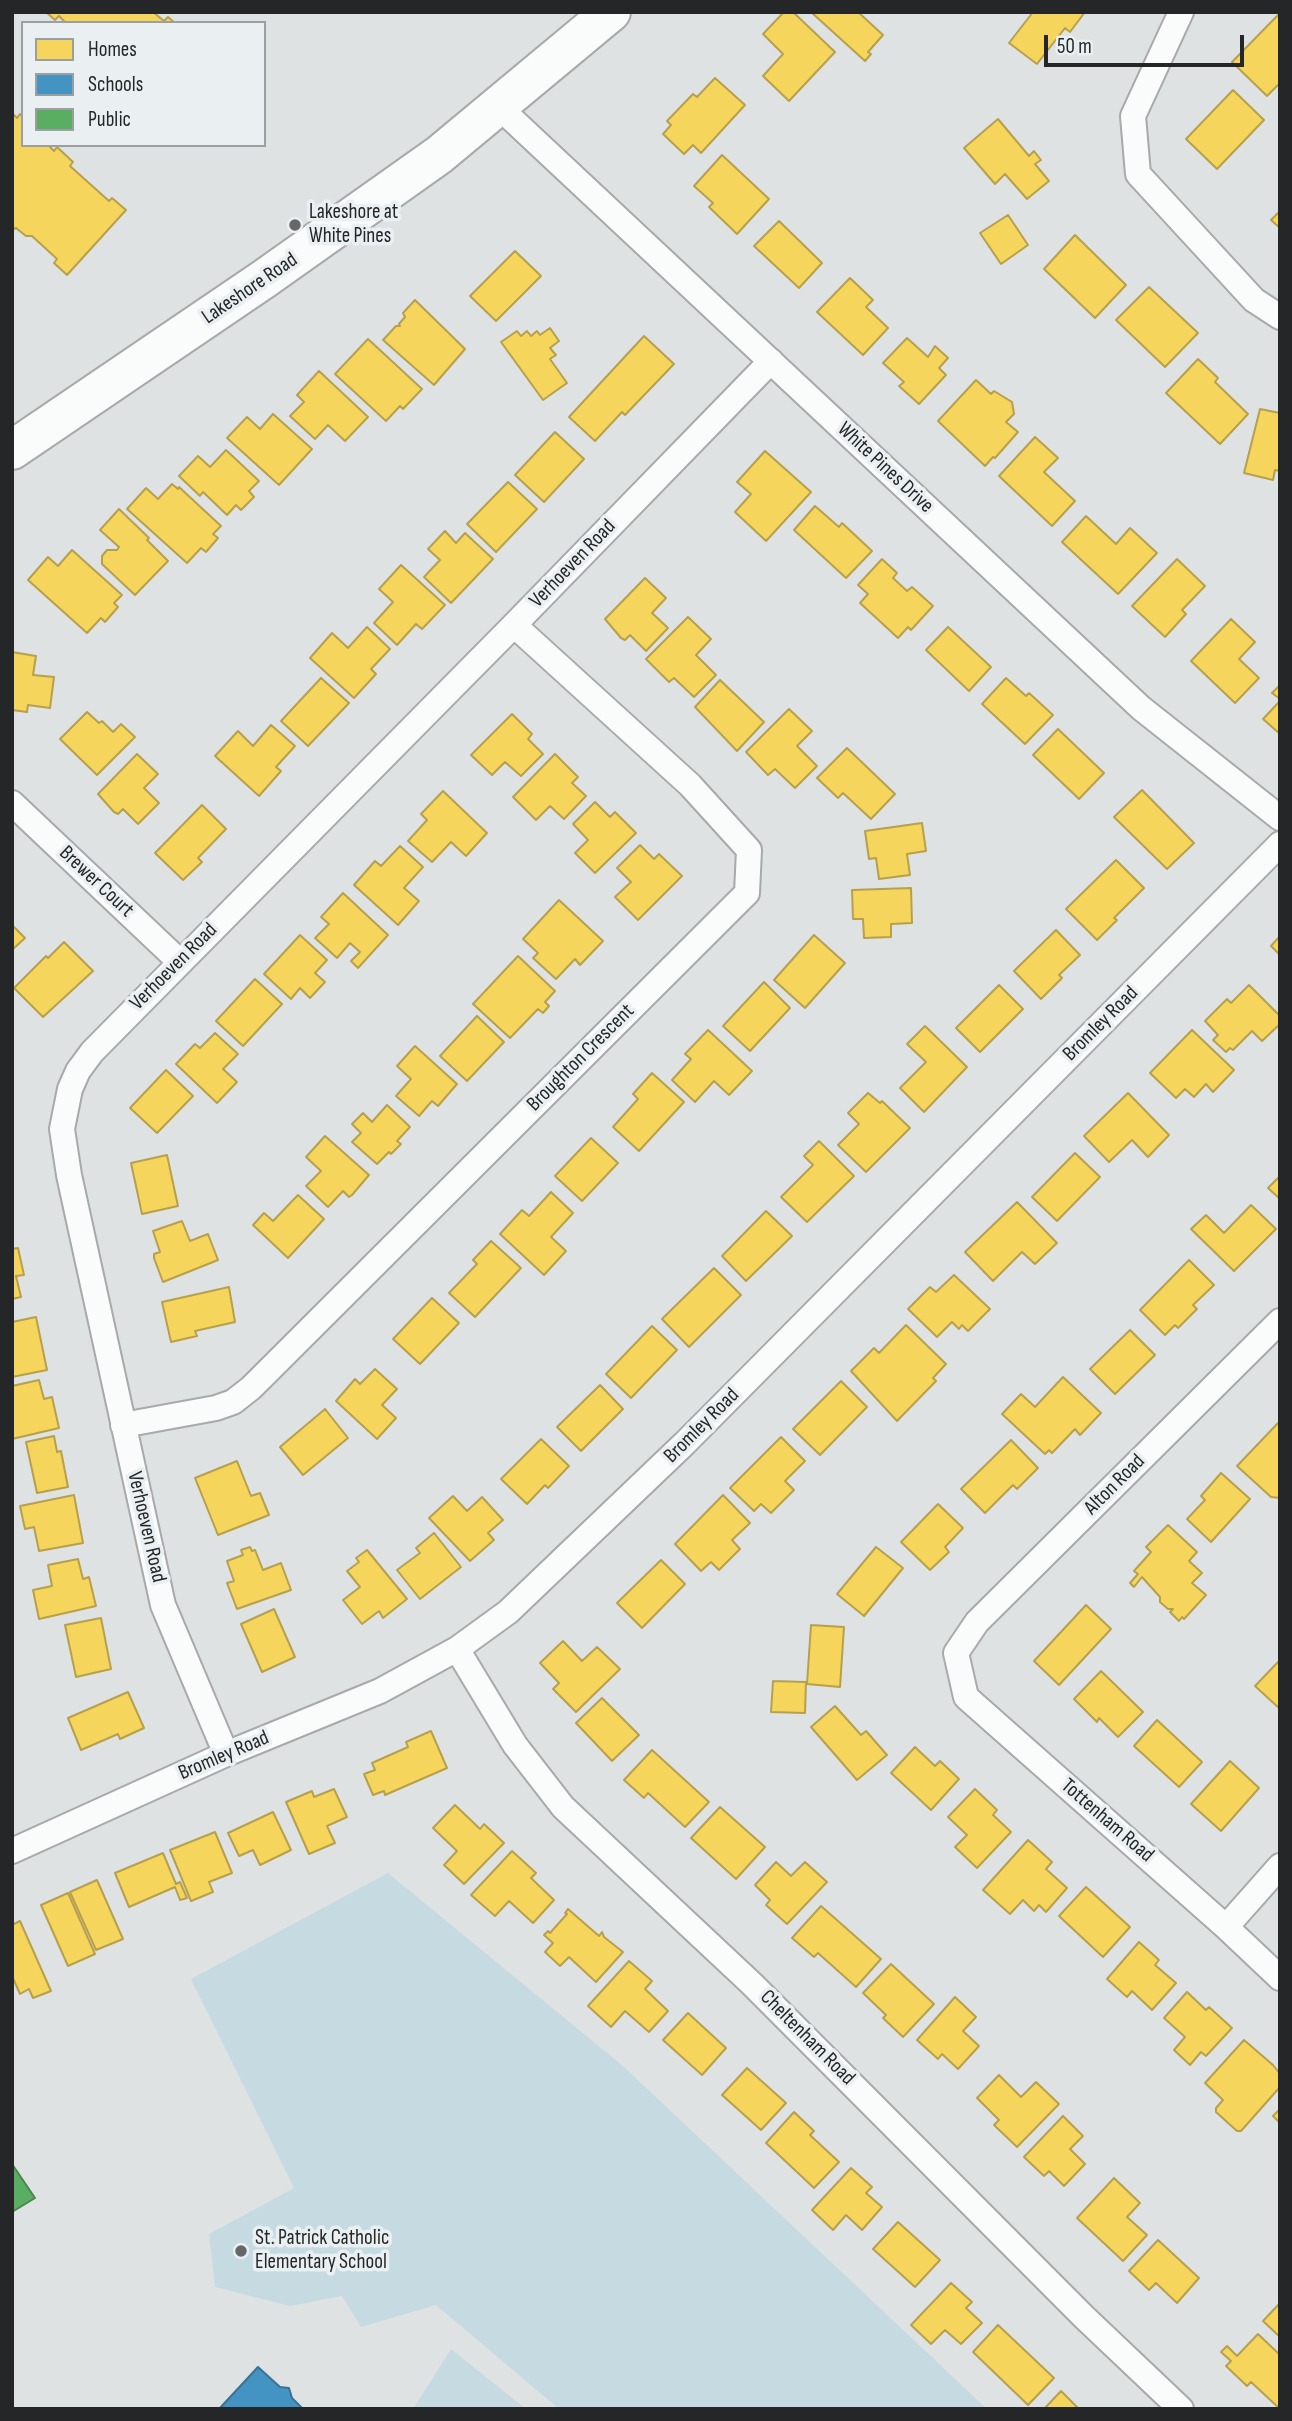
<!DOCTYPE html>
<style>
body{margin:0}
#map{position:relative;width:1292px;height:2421px;overflow:hidden;background:#dfe2e3;font-family:"Sofia Sans Condensed",sans-serif}
canvas{display:block}
.frame{position:absolute;inset:0;border:14px solid #242627;pointer-events:none}
.legend{position:absolute;left:21px;top:21px;width:245px;height:126px;box-sizing:border-box;background:#eaf0f2;border:2px solid #9b9fa1;margin:0;padding:9px 12px;list-style:none;font-size:21px;color:#242627}
.legend li{display:flex;align-items:center;gap:14px;height:35px}
.legend b{width:35px;border:2px solid #9b9fa1}
.scale{position:absolute;left:1044px;top:35px;width:200px;height:32px;box-sizing:border-box;border:4px solid #242627;border-top:0;padding-left:9px;font-size:21px;line-height:24px;white-space:nowrap;color:#242627;-webkit-text-stroke:5px #eaf0f2;paint-order:stroke}
</style>
<div id="map">
<canvas width="1292" height="2421"></canvas>
<div class="frame"></div>
<ul class="legend">
<li><b style="height:19px;background:#f6d55c"></b>Homes</li>
<li><b style="height:19px;background:#4393c3"></b>Schools</li>
<li><b style="height:19px;background:#5aae61"></b>Public</li>
</ul>
<div class="scale">50 m</div>
</div>
<script>
const context = document.querySelector('canvas').getContext('2d');
context.lineJoin = 'round';
function paint(path, color) {
  context.fillStyle = color;
  context.fill(path, 'evenodd');
}
function poly(rows) {
  const path = new Path2D();
  for (const r of rows) {
    path.moveTo(r[0], r[1]);
    for (let i = 2; i < r.length; i += 2) path.lineTo(r[i], r[i + 1]);
  }
  return path;
}
function stroke(path, color, width, dash) {
  context.strokeStyle = color;
  context.lineWidth = width;
  context.lineCap = dash ? 'butt' : 'round';
  context.setLineDash(dash || []);
  context.stroke(path);
}
function label(font, color, halo, rows, align = 'center') {
  context.font = font + ' "Sofia Sans Condensed",sans-serif';
  context.lineWidth = 7;
  context.setLineDash([]);
  context.textBaseline = 'middle';
  context.strokeStyle = halo;
  context.fillStyle = color;
  for (const [text, x, y, turn = 0] of rows) {
    context.save();
    context.translate(x, y);
    context.rotate((+turn || 0) * Math.PI / 180);
    context.textAlign = isNaN(turn) ? turn : align;
    if (halo) context.strokeText(text, 0, 0);
    context.fillText(text, 0, 0);
    context.restore();
  }
}
paint(poly([
 [388,1873,623,2066,987,2409,559,2409,436,2305,361,2327,342,2296,290,2306,215,2287,209,2234,294,2188,191,1979],
 [451,2349,526,2409,413,2409]
]), '#c6dbe1');
const homes = poly([
 [46,12,153,12,164,21,168,17,175,23,66,23,59,16,55,20,46,12],
 [784,12,793,12,835,52,789,101,763,76,783,54,763,34,784,12],
 [811,12,858,12,883,35,868,52,871,54,865,61,811,12],
 [1033,12,1085,12,1070,32,1065,28,1037,64,1009,43,1033,12],
 [1280,13,1280,83,1267,96,1232,62,1280,13],
 [715,78,745,105,701,153,693,145,684,154,663,134,671,125,667,121,693,94,697,97,715,78],
 [1233,90,1264,120,1217,169,1186,139,1233,90],
 [12,113,17,118,20,114,23,117,23,145,48,145,54,151,57,147,73,162,70,166,109,201,112,198,126,210,67,275,54,263,57,259,32,236,26,236,16,228,12,230,12,113],
 [998,119,1029,156,1034,151,1041,160,1035,164,1049,181,1027,199,1005,174,995,184,964,148,998,119],
 [722,155,769,199,737,234,709,207,713,203,694,186,722,155],
 [1280,211,1280,228,1271,220,1280,211],
 [1008,215,1028,245,1001,264,980,233,1008,215],
 [779,221,822,263,799,288,754,246,779,221],
 [1075,235,1126,285,1095,318,1044,269,1075,235],
 [515,251,541,276,496,321,470,296,515,251],
 [850,278,873,300,866,307,888,328,863,355,817,312,850,278],
 [1149,287,1198,333,1165,367,1116,320,1149,287],
 [415,300,465,349,434,385,383,340,396,326,400,326,399,324,405,317,403,313,415,300],
 [550,328,559,341,550,348,556,355,550,359,567,383,543,400,501,342,517,331,521,336,527,331,531,336,537,331,540,335,550,328],
 [644,336,674,364,625,415,622,412,595,441,569,417,644,336],
 [907,338,928,357,935,346,948,358,939,368,946,375,919,404,899,386,904,382,883,363,907,338],
 [368,339,422,389,403,409,400,406,386,421,335,374,368,339],
 [1198,359,1218,378,1215,382,1248,414,1220,444,1166,393,1198,359],
 [319,371,368,417,345,441,328,425,315,439,290,416,304,402,297,395,319,371],
 [976,380,991,394,994,391,1012,402,1014,414,1006,422,1018,432,995,458,993,457,985,466,938,421,976,380],
 [1260,409,1280,413,1280,471,1275,470,1273,480,1244,473,1260,409],
 [273,414,312,449,279,485,227,438,247,417,260,429,273,414],
 [555,432,584,459,544,502,515,475,555,432],
 [1035,437,1058,458,1044,472,1075,501,1052,526,999,476,1035,437],
 [226,450,259,481,249,491,254,497,241,510,236,505,227,515,203,492,200,496,179,476,198,456,210,467,226,450],
 [765,451,811,492,766,541,735,512,751,494,737,482,765,451],
 [508,482,537,509,496,552,467,524,508,482],
 [172,484,178,489,179,487,221,526,213,534,218,538,206,552,201,548,187,563,127,509,146,488,158,499,172,484],
 [815,506,839,527,842,523,872,551,846,578,794,530,815,506],
 [119,509,149,538,147,540,168,561,135,595,102,564,102,556,107,550,117,550,119,547,100,530,119,509],
 [1086,516,1116,544,1130,528,1157,553,1118,594,1062,542,1086,516],
 [445,531,456,543,465,533,493,559,451,603,424,577,440,560,428,549,445,531],
 [72,550,122,595,114,603,118,607,105,622,101,618,87,633,28,580,48,557,58,566,72,550],
 [882,559,897,573,893,578,907,591,912,587,933,606,911,630,908,627,898,638,860,603,868,594,858,585,882,559],
 [1177,559,1205,586,1182,610,1186,614,1165,637,1132,606,1177,559],
 [401,565,445,605,422,629,416,624,397,645,374,623,393,602,379,589,401,565],
 [645,578,666,598,652,613,668,628,646,651,630,635,625,640,621,638,605,619,645,578],
 [688,617,711,639,696,655,716,675,694,697,674,678,669,682,646,659,688,617],
 [1231,619,1255,642,1239,659,1259,678,1235,703,1191,661,1231,619],
 [367,627,390,649,371,669,376,674,354,698,310,658,332,633,348,648,367,627],
 [948,627,991,667,969,691,926,650,948,627],
 [12,652,36,656,33,675,54,677,50,708,28,705,27,712,12,710,12,652],
 [321,678,349,703,308,746,281,721,321,678],
 [1006,678,1026,696,1029,693,1053,715,1025,744,982,704,1006,678],
 [720,680,764,722,737,751,695,707,720,680],
 [1280,685,1280,699,1272,693,1280,685],
 [1280,701,1280,734,1263,719,1280,701],
 [789,709,812,731,797,746,817,766,795,788,775,769,768,775,746,752,789,709],
 [87,712,99,723,102,721,113,732,121,724,135,737,97,775,60,739,87,712],
 [512,714,532,734,528,739,543,754,521,776,505,762,492,775,471,755,512,714],
 [271,725,295,746,276,767,281,771,259,796,215,756,238,731,253,746,271,725],
 [1058,729,1104,773,1079,799,1033,755,1058,729],
 [847,748,895,794,871,819,843,793,838,798,817,778,847,748],
 [137,754,158,774,144,788,159,803,138,824,123,809,118,814,114,812,98,794,137,754],
 [555,754,578,777,572,783,586,796,564,819,550,806,536,820,513,797,555,754],
 [1142,790,1194,843,1167,869,1114,817,1142,790],
 [443,791,487,833,466,856,451,842,432,862,408,841,427,820,421,814,443,791],
 [595,802,610,817,615,812,636,833,595,873,575,853,588,840,573,824,595,802],
 [202,805,226,829,198,858,202,862,183,880,155,853,202,805],
 [922,823,926,851,907,854,910,875,879,879,876,858,869,859,865,831,922,823],
 [640,845,654,859,659,854,682,876,638,920,615,897,631,882,617,868,640,845],
 [400,846,423,867,404,888,419,901,398,925,354,885,375,861,381,866,400,846],
 [1116,860,1144,888,1114,918,1117,920,1097,940,1066,909,1116,860],
 [911,888,912,923,891,924,891,937,864,938,863,919,853,919,852,890,911,888],
 [343,893,388,935,358,968,351,961,360,952,350,943,337,958,315,938,329,924,321,917,343,893],
 [559,900,603,941,580,965,575,959,556,979,533,958,538,953,523,939,559,900],
 [12,925,25,938,12,950,12,925],
 [1056,930,1080,955,1059,975,1062,978,1041,999,1014,971,1056,930],
 [300,935,327,960,315,973,325,982,310,998,300,988,291,999,264,974,300,935],
 [814,935,845,963,805,1008,774,980,814,935],
 [1280,936,1280,955,1271,946,1280,936],
 [64,942,93,971,43,1017,14,988,46,956,48,958,64,942],
 [518,956,555,991,545,1002,549,1006,543,1013,538,1009,510,1038,473,1004,518,956],
 [255,979,282,1004,243,1046,216,1021,255,979],
 [764,982,790,1008,750,1051,723,1026,764,982],
 [999,985,1023,1009,980,1052,956,1028,999,985],
 [1249,985,1280,1016,1280,1024,1262,1041,1252,1031,1233,1050,1230,1048,1226,1052,1213,1040,1218,1035,1205,1021,1227,999,1231,1003,1249,985],
 [477,1016,504,1042,467,1081,440,1056,477,1016],
 [925,1026,967,1067,924,1112,900,1088,926,1062,907,1044,925,1026],
 [708,1030,752,1071,729,1095,714,1081,695,1102,672,1080,691,1059,685,1054,708,1030],
 [1192,1030,1234,1070,1213,1092,1206,1084,1194,1097,1185,1089,1176,1098,1150,1073,1192,1030],
 [215,1033,238,1054,223,1069,237,1082,217,1103,176,1064,195,1044,200,1048,215,1033],
 [415,1046,457,1084,438,1106,432,1101,419,1116,396,1096,411,1079,397,1066,415,1046],
 [166,1070,193,1096,157,1133,130,1108,166,1070],
 [652,1073,684,1102,639,1151,613,1127,638,1099,633,1094,652,1073],
 [868,1093,880,1103,882,1101,910,1128,866,1172,838,1145,859,1124,848,1113,868,1093],
 [1128,1093,1169,1135,1148,1157,1132,1140,1109,1162,1084,1136,1128,1093],
 [387,1105,410,1127,397,1141,401,1144,391,1154,389,1152,377,1164,352,1142,361,1133,352,1124,363,1113,372,1122,387,1105],
 [325,1136,369,1175,352,1195,349,1197,343,1191,328,1207,306,1186,321,1171,306,1157,325,1136],
 [591,1138,618,1163,582,1201,555,1176,591,1138],
 [819,1141,854,1176,807,1222,781,1197,813,1165,804,1156,819,1141],
 [1075,1153,1100,1177,1057,1221,1032,1197,1075,1153],
 [167,1155,178,1206,142,1214,131,1163,167,1155],
 [1280,1176,1280,1199,1268,1188,1280,1176],
 [551,1192,573,1213,551,1237,566,1251,544,1275,500,1234,522,1210,529,1216,551,1192],
 [298,1195,324,1219,288,1258,253,1225,264,1213,273,1221,298,1195],
 [1017,1202,1057,1243,1035,1264,1022,1252,993,1281,965,1252,1017,1202],
 [1251,1205,1276,1229,1234,1271,1191,1229,1206,1215,1224,1233,1251,1205],
 [766,1211,792,1236,746,1281,722,1256,766,1211],
 [182,1221,190,1241,208,1234,218,1260,163,1282,154,1258,154,1254,160,1252,153,1231,182,1221],
 [491,1241,521,1268,475,1317,449,1293,477,1264,473,1260,491,1241],
 [18,1248,24,1275,16,1276,21,1297,12,1299,12,1249,18,1248],
 [1189,1260,1214,1285,1193,1305,1197,1309,1178,1328,1175,1325,1165,1335,1140,1310,1189,1260],
 [714,1268,741,1295,689,1347,662,1319,714,1268],
 [954,1275,990,1309,968,1331,962,1325,959,1329,952,1322,937,1337,908,1309,930,1287,936,1292,954,1275],
 [229,1287,235,1322,195,1331,197,1336,171,1342,162,1302,229,1287],
 [432,1298,459,1323,420,1364,393,1339,432,1298],
 [36,1317,47,1370,12,1377,12,1322,36,1317],
 [906,1325,946,1364,933,1378,936,1381,897,1421,851,1371,874,1348,879,1353,906,1325],
 [652,1326,677,1350,631,1398,606,1374,652,1326],
 [1130,1330,1155,1355,1115,1394,1090,1369,1130,1330],
 [375,1369,397,1389,382,1405,396,1418,377,1439,336,1401,355,1379,360,1384,375,1369],
 [1063,1377,1101,1413,1080,1435,1075,1429,1052,1453,1049,1450,1045,1454,1002,1414,1021,1394,1035,1407,1063,1377],
 [39,1380,44,1399,52,1397,59,1428,12,1439,12,1386,39,1380],
 [841,1381,867,1407,820,1455,793,1429,841,1381],
 [600,1385,623,1409,581,1451,557,1427,600,1385],
 [325,1409,348,1438,303,1475,280,1447,325,1409],
 [1279,1422,1280,1423,1280,1498,1271,1497,1237,1466,1279,1422],
 [54,1436,57,1452,61,1451,68,1487,37,1493,26,1442,54,1436],
 [781,1437,805,1461,785,1481,794,1490,771,1513,761,1504,754,1511,730,1488,781,1437],
 [541,1439,569,1466,548,1488,545,1485,527,1504,501,1479,541,1439],
 [1011,1440,1038,1468,1017,1489,1013,1485,985,1513,961,1489,1011,1440],
 [237,1461,251,1496,260,1493,269,1515,218,1535,195,1478,237,1461],
 [1221,1473,1250,1499,1211,1542,1187,1519,1205,1500,1201,1496,1221,1473],
 [74,1495,83,1543,39,1551,34,1527,25,1529,20,1506,74,1495],
 [723,1495,750,1523,732,1540,740,1549,719,1570,711,1562,701,1571,675,1544,723,1495],
 [453,1496,467,1511,482,1497,503,1520,488,1533,494,1540,470,1561,429,1518,453,1496],
 [938,1504,963,1528,945,1547,949,1552,930,1570,901,1542,938,1504],
 [1168,1525,1197,1552,1189,1561,1202,1573,1192,1583,1206,1595,1184,1619,1182,1617,1179,1621,1170,1612,1173,1609,1168,1609,1160,1602,1160,1597,1142,1577,1134,1587,1130,1583,1138,1574,1134,1571,1151,1552,1146,1547,1168,1525],
 [434,1533,461,1567,420,1599,397,1570,420,1553,416,1548,434,1533],
 [250,1547,252,1551,255,1550,263,1570,281,1563,291,1590,237,1609,227,1583,234,1581,227,1561,243,1555,241,1550,250,1547],
 [876,1547,903,1568,864,1616,837,1594,876,1547],
 [367,1550,407,1599,383,1618,379,1611,362,1624,343,1600,360,1587,347,1571,359,1562,356,1558,367,1550],
 [78,1559,83,1579,89,1577,96,1606,39,1619,33,1590,52,1586,48,1565,78,1559],
 [661,1560,685,1584,642,1628,617,1603,661,1560],
 [1086,1605,1111,1629,1059,1685,1034,1661,1086,1605],
 [274,1609,295,1657,262,1672,241,1624,274,1609],
 [101,1618,111,1669,76,1677,65,1625,101,1618],
 [811,1625,844,1627,840,1687,807,1684,811,1625],
 [563,1641,582,1661,597,1647,620,1669,576,1712,553,1689,559,1683,540,1663,563,1641],
 [1278,1662,1280,1664,1280,1709,1255,1686,1278,1662],
 [1101,1671,1143,1712,1118,1737,1099,1718,1097,1722,1074,1699,1101,1671],
 [773,1681,806,1682,805,1713,771,1712,773,1681],
 [128,1692,144,1728,120,1739,118,1734,81,1750,68,1718,128,1692],
 [602,1698,639,1735,612,1761,576,1723,602,1698],
 [835,1706,861,1735,866,1731,887,1755,857,1780,811,1727,835,1706],
 [1157,1720,1202,1762,1179,1787,1134,1746,1157,1720],
 [431,1731,447,1768,385,1795,384,1791,373,1795,364,1774,375,1770,372,1763,408,1747,406,1742,431,1731],
 [915,1747,935,1766,940,1761,959,1779,931,1810,891,1773,915,1747],
 [652,1750,709,1802,685,1827,648,1793,644,1798,624,1780,652,1750],
 [1230,1761,1259,1788,1221,1831,1191,1804,1230,1761],
 [334,1789,347,1817,327,1826,335,1843,309,1854,286,1802,312,1791,314,1797,334,1789],
 [975,1789,997,1810,993,1815,1011,1832,977,1868,955,1847,967,1835,948,1817,975,1789],
 [455,1805,480,1829,484,1824,504,1843,464,1884,444,1865,457,1851,433,1828,455,1805],
 [720,1807,765,1847,736,1879,691,1838,720,1807],
 [273,1812,291,1850,260,1865,253,1850,239,1856,228,1833,273,1812],
 [215,1832,232,1873,209,1882,213,1892,191,1901,170,1850,215,1832],
 [1028,1840,1052,1862,1046,1869,1067,1888,1046,1912,1039,1905,1034,1911,1023,1900,1010,1914,983,1890,1028,1840],
 [512,1851,536,1873,531,1878,554,1900,533,1923,509,1901,495,1916,471,1895,512,1851],
 [163,1853,176,1884,180,1882,187,1898,180,1900,175,1887,129,1907,115,1873,163,1853],
 [776,1862,791,1876,805,1862,827,1882,787,1924,766,1905,770,1900,755,1885,776,1862],
 [97,1880,123,1939,96,1950,70,1892,97,1880],
 [1086,1887,1130,1927,1103,1957,1059,1916,1086,1887],
 [68,1893,95,1954,68,1966,41,1905,68,1893],
 [821,1906,881,1959,856,1987,818,1953,814,1957,792,1938,821,1906],
 [568,1909,599,1936,602,1932,604,1937,623,1952,596,1982,569,1957,560,1966,545,1952,553,1943,544,1935,548,1931,550,1933,567,1914,565,1913,568,1909],
 [20,1921,51,1991,33,1998,29,1989,20,1994,12,1976,12,1925,20,1921],
 [1139,1942,1159,1960,1155,1965,1176,1983,1152,2010,1132,1991,1127,1997,1107,1979,1139,1942],
 [629,1961,652,1981,645,1989,668,2011,649,2032,625,2011,611,2027,588,2006,629,1961],
 [891,1964,934,2004,903,2037,883,2018,886,2015,863,1993,891,1964],
 [1187,1992,1206,2010,1209,2007,1232,2028,1206,2056,1201,2052,1190,2065,1174,2050,1185,2037,1164,2018,1187,1992],
 [955,1997,976,2017,963,2031,979,2046,958,2069,942,2054,938,2059,917,2040,955,1997],
 [688,2013,726,2048,702,2075,663,2040,688,2013],
 [1244,2040,1273,2065,1280,2074,1280,2087,1241,2131,1237,2131,1216,2112,1216,2108,1223,2100,1205,2083,1244,2040],
 [747,2068,786,2103,761,2130,722,2095,747,2068],
 [999,2075,1021,2097,1036,2082,1059,2104,1017,2147,994,2125,999,2120,977,2098,999,2075],
 [1280,2109,1280,2123,1273,2116,1280,2109],
 [794,2112,814,2131,810,2135,839,2162,814,2188,766,2143,794,2112],
 [1063,2116,1083,2136,1070,2149,1085,2164,1064,2186,1049,2171,1044,2176,1024,2157,1063,2116],
 [851,2168,872,2187,866,2193,882,2207,862,2230,846,2215,833,2230,812,2210,851,2168],
 [1114,2178,1140,2203,1127,2217,1147,2235,1123,2261,1077,2218,1114,2178],
 [898,2222,940,2260,915,2287,873,2249,898,2222],
 [1158,2240,1199,2278,1177,2303,1156,2283,1149,2290,1129,2271,1158,2240],
 [951,2283,972,2302,966,2308,982,2323,961,2344,945,2330,931,2344,911,2325,951,2283],
 [1280,2303,1280,2337,1263,2321,1280,2303],
 [998,2325,1054,2378,1028,2405,973,2352,998,2325],
 [1258,2334,1280,2355,1280,2409,1251,2382,1247,2386,1226,2366,1231,2361,1221,2352,1227,2346,1237,2356,1258,2334],
 [1061,2391,1079,2409,1044,2409,1061,2391]
]);
paint(homes, '#f6d55c');
stroke(homes, '#b7a04c', 2);
const schools = poly([
 [258,2367,280,2387,289,2388,292,2398,303,2409,219,2409,258,2367]
]);
paint(schools, '#4393c3');
stroke(schools, '#3a7294', 2);
const public = poly([
 [12,2164,35,2198,12,2212,12,2164]
]);
paint(public, '#5aae61');
stroke(public, '#4a8550', 2);
const street = poly([
 [1181,12,1133,116,1138,174,1254,300,1280,317],
 [499,107,1141,708,1280,818],
 [12,803,180,962],
 [1280,1321,977,1622,956,1653,966,1697,1226,1927,1280,1978],
 [123,1425,216,1408,233,1402,251,1388,747,893,749,850,690,785,514,625],
 [457,1649,515,1745,563,1807,752,1984,1084,2317,1181,2409],
 [226,1754,163,1605,69,1175,62,1129,70,1089,78,1071,92,1052,514,625,771,361],
 [12,1851,226,1754,380,1691,457,1649,508,1612,685,1443,1280,844],
 [1226,1927,1280,1866]
]);
const primary = poly([
 [12,450,264,279,439,155,611,12]
]);
stroke(street, '#a7a9aa', 28);
stroke(primary, '#a7a9aa', 42);
stroke(street, '#fafbfb', 24);
stroke(primary, '#fafbfb', 38);
for (const [x, y, r, color] of [
 [295,225,7,"#656869"],
 [241,2251,7,"#656869"]
]) {
  const dot = new Path2D();
  dot.arc(x, y, r, 0, 2 * Math.PI);
  context.fillStyle = color;
  context.fill(dot);
  stroke(dot, '#eaf0f2', 2.5);
}
label('21px', '#242627', '#eaf0f2', [
 ["Lakeshore at",309,213],
 ["White Pines",309,237],
 ["St. Patrick Catholic",255,2239],
 ["Elementary School",255,2263]
], 'left');
label('21px', '#242627', '#eaf0f2', [
 ["Lakeshore Road",250,289,-34],
 ["White Pines Drive",885,468,43],
 ["Verhoeven Road",573,564,-46],
 ["Brewer Court",96,882,43],
 ["Verhoeven Road",174,967,-45],
 ["Bromley Road",1101,1024,-45],
 ["Broughton Crescent",581,1058,-45],
 ["Bromley Road",702,1426,-45],
 ["Alton Road",1115,1485,-45],
 ["Verhoeven Road",146,1527,77],
 ["Bromley Road",224,1756,-23],
 ["Tottenham Road",1107,1821,41],
 ["Cheltenham Road",807,2038,45]
]);
</script>
